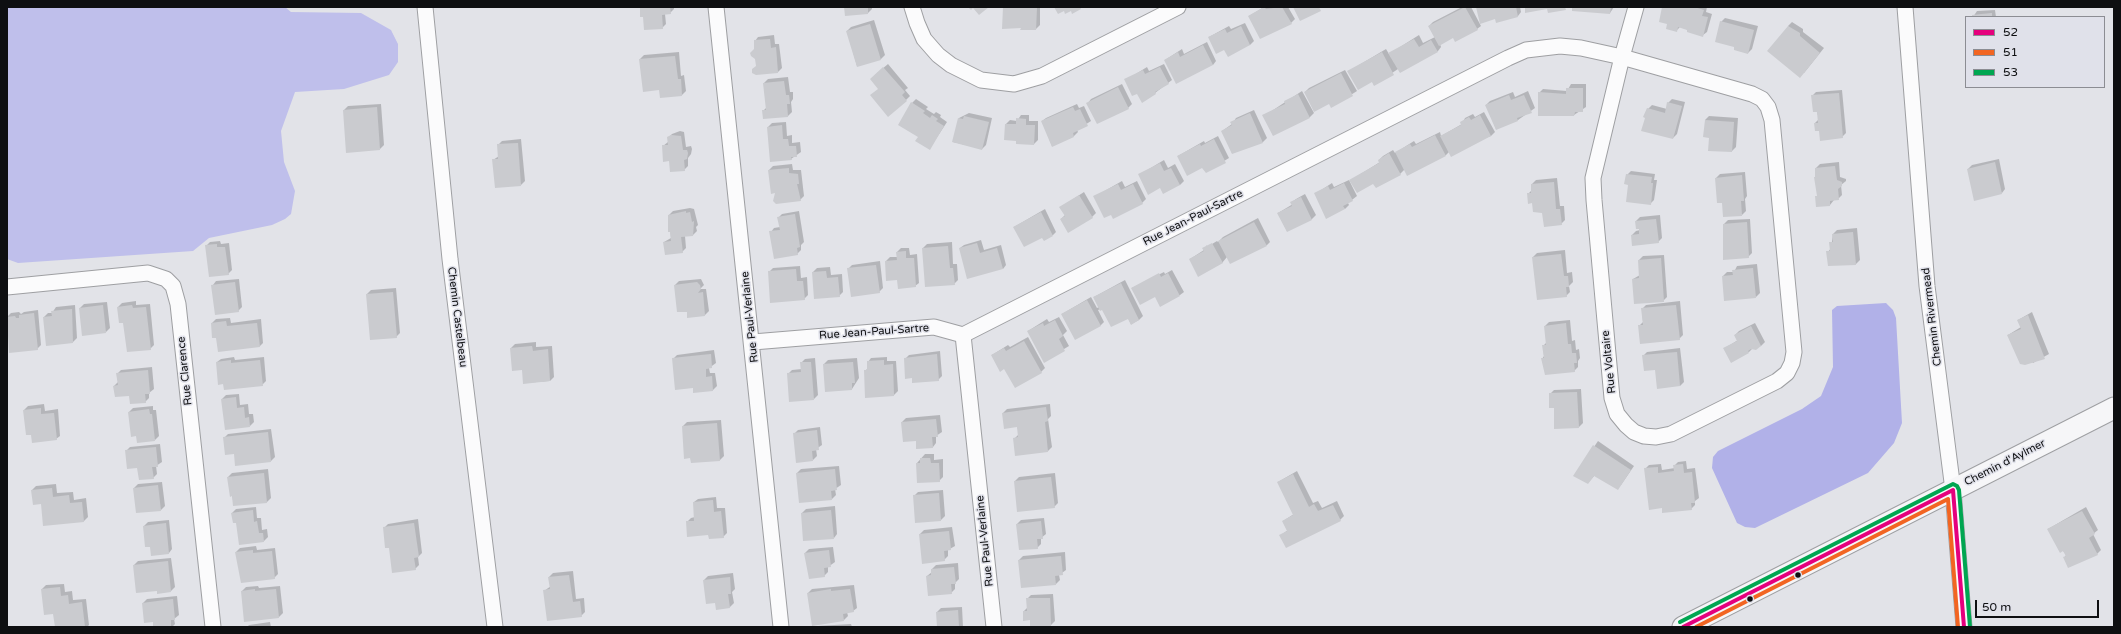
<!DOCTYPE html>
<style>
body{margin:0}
#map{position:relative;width:2121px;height:634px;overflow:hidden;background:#e2e3e8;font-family:"Varela Round",sans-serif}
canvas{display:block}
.frame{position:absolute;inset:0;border:8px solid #0e0f11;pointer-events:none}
.legend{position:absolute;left:1965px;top:16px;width:140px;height:72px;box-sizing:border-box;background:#e0e1ea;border:1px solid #8c8d93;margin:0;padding:5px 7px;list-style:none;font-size:12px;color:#0e0f11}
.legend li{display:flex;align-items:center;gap:8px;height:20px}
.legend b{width:20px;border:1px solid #8c8d93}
.scale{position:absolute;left:1975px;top:600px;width:124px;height:18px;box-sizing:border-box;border:2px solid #0e0f11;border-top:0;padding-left:5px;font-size:12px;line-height:14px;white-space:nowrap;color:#0e0f11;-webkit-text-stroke:3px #e0e1ea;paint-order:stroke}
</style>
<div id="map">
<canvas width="2121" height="634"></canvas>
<div class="frame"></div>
<ul class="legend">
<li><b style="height:5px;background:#e5007d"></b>52</li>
<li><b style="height:5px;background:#f26522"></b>51</li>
<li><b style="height:5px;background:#00a651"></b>53</li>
</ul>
<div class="scale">50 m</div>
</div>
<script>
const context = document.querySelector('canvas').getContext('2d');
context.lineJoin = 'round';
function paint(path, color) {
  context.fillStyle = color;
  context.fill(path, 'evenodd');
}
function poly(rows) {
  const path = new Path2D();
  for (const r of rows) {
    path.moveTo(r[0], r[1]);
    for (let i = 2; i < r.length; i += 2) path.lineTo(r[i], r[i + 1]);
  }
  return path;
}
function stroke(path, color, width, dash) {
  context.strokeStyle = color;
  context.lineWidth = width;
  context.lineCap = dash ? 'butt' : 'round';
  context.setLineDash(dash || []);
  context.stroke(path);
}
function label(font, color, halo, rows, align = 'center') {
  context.font = font + ' "Varela Round",sans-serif';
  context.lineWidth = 3;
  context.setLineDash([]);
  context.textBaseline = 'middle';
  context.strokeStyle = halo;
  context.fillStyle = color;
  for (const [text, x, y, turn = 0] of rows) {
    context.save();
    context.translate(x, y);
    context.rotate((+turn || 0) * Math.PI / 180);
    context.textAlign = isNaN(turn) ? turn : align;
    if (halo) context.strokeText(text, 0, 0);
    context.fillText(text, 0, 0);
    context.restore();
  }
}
paint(poly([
 [7,7,285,7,291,12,361,13,391,30,398,44,398,62,389,75,344,89,295,92,281,131,284,162,295,191,291,214,285,219,272,225,209,238,193,251,18,263,7,259]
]), '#bfbfeb');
paint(poly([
 [1886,303,1893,310,1896,318,1902,423,1894,443,1868,473,1755,528,1745,527,1737,523,1712,468,1713,457,1718,451,1802,409,1821,396,1833,367,1832,310,1837,306]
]), '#b1b1e8');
paint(poly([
 [641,7,674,7,674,9,670,13,665,14,666,24,662,28,644,16],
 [845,7,872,7,872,9,868,13],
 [1004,7,1040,7,1040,25,1036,29,1022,27],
 [1264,7,1288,7,1295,19,1291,23,1249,16],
 [1462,7,1471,7,1481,26,1477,29,1453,37,1440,44,1441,47,1438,51,1400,72,1398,69,1374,85,1372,81,1349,71,1386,49,1389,54,1419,35,1423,43,1435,37,1429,26,1433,22],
 [1477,7,1520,7,1521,12,1518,16,1496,18],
 [1573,7,1614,7,1610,13],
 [1663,7,1707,7,1706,12,1712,14,1707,32,1703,35,1680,27,1677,30,1668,24],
 [1995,10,1996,17,1973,17,1977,11],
 [1725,18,1758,26,1752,49,1748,53,1721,22],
 [874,20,885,55,881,59,857,66,847,31,851,27],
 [1792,22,1803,29,1803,32,1824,48,1804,73,1788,26],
 [1245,23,1254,41,1250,45,1225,48,1209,37,1229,26,1231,29],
 [774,35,775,44,779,44,782,68,778,72,757,65,755,41,758,37],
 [1207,42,1216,61,1213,65,1165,60,1182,49,1184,54],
 [679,52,681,76,684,75,686,91,682,95,660,97,660,89,640,59,644,55],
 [888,64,908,88,905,90,910,96,906,100,879,88,875,75],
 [1164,64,1172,80,1155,93,1137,92,1126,80,1147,67,1149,71],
 [1345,70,1357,91,1332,107,1329,103,1305,92,1309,88],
 [788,77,790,92,793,92,793,99,791,102,792,112,788,116,763,111,767,107,764,83,768,79],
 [1122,84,1132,104,1128,108,1088,103,1091,99],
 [1571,84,1586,84,1586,107,1574,115,1539,93,1543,89,1567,91],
 [1842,90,1846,133,1842,137,1820,130,1815,123,1819,119,1812,96,1816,92],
 [1302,91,1314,113,1310,117,1273,135,1264,116],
 [1528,91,1535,108,1518,120,1496,129,1486,105,1490,101,1513,92,1515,97],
 [916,99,928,107,926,109,934,114,936,112,941,115,940,117,947,122,930,148,919,137,912,103],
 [1672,99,1685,102,1677,134,1673,138,1648,109,1652,105,1667,109,1668,103],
 [381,104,384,145,380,149,344,110,348,106],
 [1077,104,1079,108,1084,106,1091,121,1077,130,1078,132,1074,136,1052,146,1042,121,1046,118],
 [1254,110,1267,138,1263,142,1232,153,1222,131,1232,124,1236,118],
 [1484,112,1495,132,1491,136,1449,152,1446,155,1405,169,1400,174,1373,182,1351,180,1380,162,1379,160,1383,156,1393,150,1395,153,1414,141,1416,144,1440,132,1441,136,1462,124,1465,118,1473,114,1475,117],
 [969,113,992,118,986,145,982,149,953,142,959,118],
 [1021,115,1029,115,1029,121,1038,121,1038,140,1034,144,1017,140,1006,124,1010,120,1017,121],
 [1709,116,1738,118,1736,147,1732,151,1710,137,1705,120],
 [786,122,787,136,792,135,792,143,800,142,801,152,791,159,768,127,772,123],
 [680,131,684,132,686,147,691,146,692,149,691,154,688,158,688,166,684,170,669,160,663,146,668,142,668,138,672,134],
 [1218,136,1229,158,1206,172,1203,166,1178,156,1204,141,1205,143],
 [521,139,525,181,521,185,493,160,499,156,498,145,502,141],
 [1999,159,2005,189,2002,193,1968,169,1972,165],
 [1164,160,1168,168,1175,164,1184,181,1180,185,1161,187,1139,175],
 [1839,162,1840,177,1846,179,1846,181,1841,185,1842,195,1838,199,1834,200,1830,205,1816,197,1818,195,1816,168,1820,164],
 [792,164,793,170,801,170,804,196,800,200,776,192,769,170,773,166],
 [1631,171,1655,174,1654,180,1657,180,1654,200,1650,204,1629,184,1627,175],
 [1745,172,1747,196,1745,199,1746,211,1742,215,1716,178,1720,174],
 [1557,178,1560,206,1564,206,1565,220,1561,224,1543,212,1528,194,1532,190,1532,184,1536,180],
 [1349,180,1357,196,1348,203,1349,205,1345,209,1315,194,1332,183,1334,187],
 [1122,181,1125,187,1137,181,1146,199,1142,203,1111,214,1094,197],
 [1084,192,1096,213,1092,217,1061,219,1065,215,1061,207],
 [1305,194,1316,215,1312,219,1287,231,1278,213,1293,204,1292,202,1296,199],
 [690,208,694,209,698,225,696,227,697,231,693,235,685,236,686,248,682,252,664,242,671,238,669,215,673,211],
 [1045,209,1056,232,1053,235,1042,236,1014,227],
 [799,211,804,242,801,245,801,250,797,254,771,232,774,228,780,227,778,218,782,214],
 [1660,215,1662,238,1658,242,1632,235,1636,231,1640,230,1636,221,1640,217],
 [1258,218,1270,242,1267,245,1227,257,1222,263,1190,259,1204,250,1207,245,1207,247,1217,241,1216,240,1218,242,1223,237],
 [1750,219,1752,253,1748,257,1724,224,1728,220],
 [1857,228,1860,260,1856,264,1829,265,1828,252,1831,248,1833,234,1837,230],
 [981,240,984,250,1001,245,1006,265,1003,269,960,248,964,245],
 [220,241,221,244,229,243,232,270,228,274,206,246,210,242],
 [952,242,953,264,957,264,958,280,954,284,923,248,927,244],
 [901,248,909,248,910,255,917,254,919,283,915,286,898,279,886,261,890,257,898,257,897,252],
 [1565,250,1567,273,1572,272,1573,282,1569,286,1570,292,1566,296,1533,257,1537,253],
 [1664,255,1667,297,1663,301,1633,279,1640,275,1639,260,1643,256],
 [880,261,883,288,879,292,848,269,852,265],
 [1757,264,1760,293,1756,297,1723,276,1727,272,1734,272,1737,266],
 [800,266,801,278,807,277,808,295,804,299,769,272,773,268],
 [830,267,831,275,842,274,843,292,839,296,813,272,817,268],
 [1163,270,1165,274,1172,270,1184,292,1180,295,1155,296,1132,288,1164,272],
 [239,279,242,307,238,311,213,285,216,281],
 [701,279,704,285,700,289,706,289,709,311,705,315,688,310,675,285,679,281],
 [1125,280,1143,316,1139,320,1131,324,1128,318,1103,308,1098,310,1104,322,1100,326,1062,314,1091,297,1097,308,1099,307,1094,297],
 [396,288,400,333,396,337,367,294,371,290],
 [136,301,136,305,150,304,154,345,150,349,124,322,118,307,122,303],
 [1680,301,1683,335,1679,339,1639,326,1643,322,1642,309,1646,305],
 [107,302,110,328,106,332,80,308,84,304],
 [75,305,77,338,73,342,44,317,48,313,52,313,56,307],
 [38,310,41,345,37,349,10,352,7,317,11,313,19,312,21,314,24,312],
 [2032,312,2049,354,2033,363,2008,335,2021,327,2018,320],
 [1059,317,1067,331,1063,335,1069,346,1044,361,1028,331,1047,319,1049,322],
 [230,318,231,323,261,319,263,343,259,347,217,337,212,323,216,319],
 [1570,320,1572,341,1575,340,1576,350,1579,349,1580,358,1578,361,1578,367,1574,371,1542,359,1544,356,1543,346,1547,342,1545,326,1549,322],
 [1755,323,1765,342,1761,346,1753,348,1749,352,1725,348,1738,340,1735,335,1739,331],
 [1028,337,1045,368,1041,372,1005,368,992,355,1008,345,1010,347],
 [536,342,536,347,552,346,554,377,550,381,524,383,523,369,511,348,515,344],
 [1680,348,1684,382,1680,386,1656,369,1643,356,1647,352],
 [714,350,716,363,709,368,710,373,715,373,717,386,713,390,693,387,673,359,677,355],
 [940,351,942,376,938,380,913,377,905,359,909,355],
 [234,357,235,360,264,357,266,381,262,385,224,383,217,362,221,359],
 [887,357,887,361,896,361,898,391,894,395,865,371,868,368,868,362,871,358],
 [815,358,818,395,814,399,788,374,792,370,802,369,801,363,805,359],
 [857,358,859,378,852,389,824,364,828,360],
 [152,367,154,389,149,393,149,398,145,402,114,386,118,382,117,374,121,370],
 [1581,389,1583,423,1579,427,1554,407,1550,394,1554,390],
 [239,394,240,405,248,404,249,414,253,414,254,422,250,426,222,399,226,395],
 [44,404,45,411,58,409,60,436,56,439,24,410,28,406],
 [1050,404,1051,416,1048,419,1052,447,1048,451,1014,439,1019,434,1017,426,1003,413,1007,409],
 [153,406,153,410,156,410,159,436,155,440,129,412,133,408],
 [940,415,942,432,936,436,936,443,933,447,917,440,902,422,906,418],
 [721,420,724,456,720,460,692,462,683,426,687,422],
 [820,427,822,445,816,449,817,456,813,460,794,434,798,430],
 [271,429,275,457,271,461,224,438,228,434],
 [1598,441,1634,466,1621,485,1595,475,1588,483,1575,475],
 [160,444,162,462,156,466,157,474,153,478,138,466,126,451,130,447],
 [925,454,934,454,934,460,943,459,943,477,939,481,917,463],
 [1686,461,1687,469,1695,468,1699,498,1695,501,1695,505,1691,509,1663,507,1645,469,1649,465,1661,464,1662,470,1675,468,1674,466,1678,462],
 [839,466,841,485,835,489,836,495,832,499,797,473,801,469],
 [268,469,271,498,267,502,234,505,228,477,232,473],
 [1297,471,1313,503,1318,501,1322,508,1337,501,1344,516,1340,520,1281,535,1288,530,1283,521,1294,514,1278,482],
 [1055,473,1058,503,1054,507,1015,481,1019,477],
 [162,482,165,506,161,510,134,488,138,484],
 [56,484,57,493,73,492,74,500,86,498,88,517,84,521,44,525,42,503,32,490,36,486],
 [943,490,945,516,941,520,914,496,918,492],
 [716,497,717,508,725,508,727,533,723,537,709,534,687,522,691,518,695,517,694,502,698,499],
 [835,506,837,534,834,538,802,513,806,509],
 [256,507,257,518,261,518,262,530,267,529,268,537,264,541,237,522,232,513,236,509],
 [2086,507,2098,530,2093,534,2101,550,2097,554,2064,558,2066,555,2048,529],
 [1044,518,1046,534,1041,538,1041,544,1037,548,1017,524,1021,520],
 [418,519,422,553,418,557,419,565,415,569,390,547,384,528,388,524],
 [169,520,172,549,169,553,151,545,144,526,148,522],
 [952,527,955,546,948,550,948,556,944,560,920,534,924,530],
 [256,546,257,550,275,548,278,574,274,578,236,552,240,548],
 [833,547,835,562,828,567,828,572,824,576,805,553,809,549],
 [1065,552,1066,570,1059,575,1060,580,1056,584,1019,560,1023,556],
 [171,558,175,587,171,591,157,589,134,565,138,561],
 [958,563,959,579,955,583,955,589,951,593,927,576,932,572,932,569,936,565],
 [573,571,576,599,584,598,585,612,581,616,544,591,551,586,549,577,553,573],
 [733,573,735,589,732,592,734,603,730,607,716,602,704,580,708,576],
 [64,584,65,592,72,591,73,600,86,599,89,625,87,627,56,627,54,613,42,589,46,585],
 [854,585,857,608,853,611,847,612,848,616,844,620,808,593,812,589],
 [258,586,259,588,280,586,283,613,279,617,242,591,246,587],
 [1053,594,1055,621,1051,625,1031,619,1024,611,1028,607,1027,599,1031,595],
 [177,596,179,615,174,619,175,624,172,627,154,627,154,621,143,603,147,599],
 [962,607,963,627,938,627,937,612,941,608],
 [270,622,271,627,247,627,249,625],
 [851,624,852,627,816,627,817,626]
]), '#0003');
paint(poly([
 [640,7,670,7,671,14,662,15,663,29,644,30,643,17,640,17],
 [844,7,868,7,868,14,845,16],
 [968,7,989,7,979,15,973,8,971,10],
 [1003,7,1037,7,1036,30,1020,30,1021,28,1002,29],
 [1054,7,1080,7,1081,9,1072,14,1071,11,1065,14,1064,11,1058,14],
 [1264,7,1266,9,1282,7,1292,24,1260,39,1248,16],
 [1293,7,1319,7,1321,11,1300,21],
 [1465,7,1478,30,1455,42,1453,38,1439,46,1428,26],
 [1476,7,1516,7,1518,17,1496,23,1495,19,1480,24],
 [1525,7,1565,7,1566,10,1548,13,1547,9,1525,13],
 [1572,7,1611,7,1610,14,1572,11],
 [1662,7,1694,7,1704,10,1702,16,1708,17,1703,37,1687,32,1687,30,1678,27,1677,32,1666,29,1667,24,1659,22],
 [1992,13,1992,17,1972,17,1972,15],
 [1720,21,1754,30,1748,54,1734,50,1734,47,1715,42],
 [870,24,881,60,857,67,846,31],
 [1241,26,1250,45,1228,57,1224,50,1216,54,1208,37,1225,29,1227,33],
 [1788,26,1800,33,1800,36,1820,53,1800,78,1767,51],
 [770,39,771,48,776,47,778,73,756,75,752,73,752,69,756,66,755,59,751,56,750,53,754,49,754,40],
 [1414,39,1419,47,1431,40,1438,52,1400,73,1388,53],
 [1203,45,1213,65,1176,84,1164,60,1178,52,1180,57],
 [1382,52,1394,75,1374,86,1372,82,1358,90,1347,71],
 [675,56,678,79,681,79,682,96,660,98,659,90,643,92,639,59],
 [883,67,905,92,902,95,907,101,888,117,870,95,878,89,870,79],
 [1160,67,1169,84,1155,92,1156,94,1142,103,1137,94,1132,96,1124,79,1143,70,1145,74],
 [1341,73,1353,96,1331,108,1329,104,1314,112,1304,92],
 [784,81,786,95,789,95,790,104,787,104,788,117,763,119,762,110,766,110,763,83],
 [1118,87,1129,109,1097,124,1086,103],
 [1566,88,1583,88,1583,112,1575,112,1574,116,1538,116,1538,92,1566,94],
 [1839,93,1843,138,1820,141,1819,131,1815,131,1814,123,1818,123,1817,112,1813,112,1811,95],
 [1298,94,1310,118,1273,136,1262,115,1285,104,1284,101],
 [1509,95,1511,100,1524,95,1532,113,1517,118,1518,121,1496,130,1485,105],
 [911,102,925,111,923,113,930,118,932,115,938,119,936,121,944,126,930,150,915,141,918,137,898,125],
 [1667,102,1682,106,1673,139,1641,131,1645,118,1643,117,1647,108,1665,113],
 [377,107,380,150,346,153,343,110],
 [1073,107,1075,111,1080,109,1088,126,1073,133,1074,137,1052,147,1041,121],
 [1250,113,1263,143,1232,154,1221,131,1232,125,1230,122],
 [1480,115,1491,136,1451,157,1440,136,1461,125,1460,122,1469,117,1471,120],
 [964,116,989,122,982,150,952,142,958,118,963,119],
 [1016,118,1026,119,1026,125,1035,125,1034,145,1016,144,1016,141,1004,140,1005,124,1016,124],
 [1705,120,1734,122,1732,152,1708,151,1709,138,1703,137],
 [782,125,783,139,788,139,789,146,796,146,797,157,791,157,792,160,770,162,767,127],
 [671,135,681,136,683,150,687,150,688,153,687,159,684,160,685,171,670,172,669,161,663,162,662,145,668,145,667,137],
 [1435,135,1446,156,1407,176,1395,152,1410,144,1412,147],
 [1214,139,1226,163,1206,173,1202,168,1187,176,1177,156,1200,144,1201,146],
 [518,143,521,186,495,188,492,159,498,159,497,144],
 [1389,153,1401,175,1376,188,1373,184,1357,193,1349,180,1379,163,1378,160],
 [1995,162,2002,194,1974,201,1967,169],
 [1160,163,1164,171,1171,168,1180,185,1163,194,1160,188,1148,195,1138,174],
 [1835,166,1837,180,1842,182,1842,186,1838,189,1839,200,1830,201,1830,206,1816,207,1815,196,1817,196,1814,177,1815,177,1815,168],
 [789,168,789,173,798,174,799,184,797,184,801,201,776,204,773,201,775,193,771,194,768,170],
 [1626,174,1652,177,1651,183,1653,183,1651,205,1626,202,1628,185,1624,184],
 [1742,175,1744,201,1741,201,1742,216,1723,217,1722,203,1717,203,1715,178],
 [1554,182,1556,209,1560,209,1562,225,1544,227,1542,213,1533,212,1532,203,1528,204,1527,193,1531,193,1531,184],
 [1344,183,1353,201,1343,206,1345,209,1326,219,1314,193,1328,186,1330,190],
 [1118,184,1121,190,1133,184,1143,204,1113,219,1111,215,1104,218,1093,196],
 [1079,195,1093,218,1068,233,1060,219,1065,216,1059,207],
 [1301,197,1312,220,1287,232,1277,213,1292,206,1290,202],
 [686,211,686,213,690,212,692,222,694,221,693,236,681,237,683,253,665,255,663,242,671,241,670,232,668,232,668,215],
 [1041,212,1053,236,1044,241,1042,238,1024,247,1013,227],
 [795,214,800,247,797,248,798,255,774,259,769,231,780,230,777,217],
 [1656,219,1659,243,1632,246,1631,235,1639,234,1639,229,1636,229,1635,221],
 [1254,222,1267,246,1230,264,1218,241],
 [1747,222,1749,258,1723,260,1723,224],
 [1853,232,1856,265,1828,266,1826,251,1830,251,1829,242,1833,242,1832,234],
 [977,243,980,253,997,248,1003,269,967,279,959,248],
 [1212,243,1223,263,1198,277,1189,259,1204,251,1202,248],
 [217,244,217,247,225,247,229,275,209,277,205,245],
 [948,246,950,268,953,268,955,285,925,287,922,248],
 [906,251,906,258,914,258,916,287,898,289,897,280,886,281,885,261,897,260,896,252],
 [1561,254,1564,276,1568,276,1569,287,1566,287,1567,297,1537,300,1532,257],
 [1661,258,1664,302,1634,304,1632,279,1639,278,1638,260],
 [876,265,880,293,851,297,847,268],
 [1753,268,1756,298,1724,301,1722,276,1733,275,1732,270],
 [796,269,797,281,803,281,805,300,770,303,768,271],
 [826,271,827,278,838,277,840,297,814,299,812,272],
 [1159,273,1161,277,1168,273,1180,296,1160,307,1155,297,1140,305,1131,288],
 [235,282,239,312,215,315,211,285],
 [697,282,700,285,701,289,698,293,703,292,705,316,687,318,687,312,677,312,674,285],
 [1121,283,1139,320,1131,325,1128,319,1111,327,1102,310,1100,311,1093,297],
 [393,292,397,338,370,340,366,294],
 [1087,300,1101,326,1075,340,1061,314],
 [103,305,106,333,82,336,79,308],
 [132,305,133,308,146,307,151,350,127,352,123,323,119,323,117,307],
 [1676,305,1680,340,1640,344,1638,325,1643,325,1641,308],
 [72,309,73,343,46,346,43,317,52,316,51,311],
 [34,313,38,350,9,353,7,317,15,316,16,318,19,318,19,315],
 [2028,315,2045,359,2025,365,2020,364,2007,335,2021,329,2017,320],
 [1055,320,1063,336,1059,339,1065,351,1044,363,1027,331,1043,323,1044,326],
 [226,321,227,326,257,323,260,347,218,352,216,338,212,338,211,323],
 [1566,323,1568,344,1571,344,1572,353,1576,353,1577,363,1574,363,1575,372,1545,375,1541,358,1544,358,1542,345,1546,345,1544,326],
 [1751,326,1761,346,1756,350,1751,349,1748,351,1749,353,1731,363,1723,348,1737,341,1734,335],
 [1024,341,1042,373,1015,388,1004,369,1000,372,991,355,1004,348,1006,351],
 [532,346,533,351,548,349,550,381,523,384,522,370,512,371,510,348],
 [1677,352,1680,386,1657,389,1655,370,1644,371,1642,355],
 [711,354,712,368,706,369,706,377,712,376,713,391,693,393,693,388,675,390,672,358],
 [937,354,939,381,912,383,912,378,905,379,904,358],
 [231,360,231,363,260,360,263,386,224,390,223,384,218,385,216,362],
 [884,360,884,365,893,364,894,396,865,398,864,370,867,370,867,361],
 [800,362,811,362,814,400,789,402,787,373,801,372],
 [853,362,855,383,852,383,852,390,825,392,823,364],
 [148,370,150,394,145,394,146,403,130,404,129,396,115,397,113,386,118,385,116,373],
 [1577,392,1579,428,1554,429,1554,408,1549,408,1549,393],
 [236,397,237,408,244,407,245,418,249,417,250,427,225,430,221,399],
 [1046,407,1048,421,1045,422,1048,452,1015,456,1013,438,1018,437,1017,427,1004,429,1002,413],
 [41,408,41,414,54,413,57,440,32,443,31,435,26,435,23,410],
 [149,409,150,414,152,414,155,441,137,443,136,436,131,437,128,412],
 [936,419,938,437,932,437,933,448,916,449,916,441,903,442,901,422],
 [717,423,720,461,691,463,690,458,684,459,682,426],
 [817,430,819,450,812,451,813,461,796,463,793,433],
 [268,432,271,462,235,466,234,454,225,455,223,437],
 [1593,445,1631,470,1618,490,1594,476,1588,484,1573,476],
 [156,447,158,467,152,467,154,479,139,480,137,468,127,469,125,450],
 [920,458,930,458,931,463,939,463,940,482,917,483,916,463,920,463],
 [1683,464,1684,473,1692,472,1695,503,1691,503,1692,510,1662,513,1662,508,1649,510,1644,468,1658,467,1658,473,1674,471,1673,465],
 [835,469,837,490,831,491,832,500,799,503,796,473],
 [264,473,267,503,233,506,232,496,230,497,227,477],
 [1293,474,1309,507,1314,504,1318,511,1333,505,1341,521,1286,548,1279,535,1287,531,1282,521,1293,515,1277,482],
 [1051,477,1055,508,1017,512,1014,481],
 [158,485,161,511,136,513,133,488],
 [52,488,53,497,69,495,70,503,82,502,84,522,43,526,41,504,33,505,31,490],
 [939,493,941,521,915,523,913,495],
 [713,500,714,512,721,511,724,538,709,539,708,535,687,537,686,521,694,521,693,502],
 [253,510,254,522,257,521,259,533,263,533,264,542,239,545,236,523,233,523,231,513],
 [831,510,834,539,803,541,801,513],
 [2082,511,2095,534,2089,538,2098,555,2068,568,2063,557,2066,556,2063,551,2060,553,2047,529],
 [1041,521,1043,539,1037,539,1038,549,1019,550,1016,524],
 [166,523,169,554,151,556,150,547,145,547,143,526],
 [414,523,419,557,414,558,416,570,392,573,389,548,385,548,383,527],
 [949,531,951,550,944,551,945,561,922,564,919,534],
 [253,550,253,553,272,551,275,579,241,583,235,552],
 [829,550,831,567,824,568,825,577,809,579,804,553],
 [1061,556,1063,575,1055,576,1056,585,1021,588,1018,560],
 [168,561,171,592,157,594,157,591,136,593,133,565],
 [954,567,956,584,951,584,952,594,928,596,926,576,931,575,931,569],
 [569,575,573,602,580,601,582,617,547,621,543,590,550,589,548,577],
 [730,577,731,594,728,594,730,608,716,610,715,603,706,604,703,580],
 [60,587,61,596,68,595,69,604,82,602,85,627,55,627,53,614,44,615,41,589],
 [255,589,255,591,276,589,279,618,244,622,241,591],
 [831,589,831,591,850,589,854,612,843,614,844,621,812,626,807,593],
 [1026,598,1050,598,1051,626,1030,627,1030,620,1023,621,1023,611,1027,611],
 [173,599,175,620,171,620,171,627,153,627,153,622,144,623,142,603],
 [958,610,959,627,937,627,936,612]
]), '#cacbcf');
const street = poly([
 [425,7,450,259,495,627],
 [716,7,781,627],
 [912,7,917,23,924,39,938,55,951,65,981,80,1014,84,1042,76,1178,7],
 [1905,7,1927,286,1953,490,1964,627],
 [1622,57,1752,94,1762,99,1768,107,1772,120,1794,352,1792,363,1787,373,1777,381,1671,434,1656,437,1644,436,1634,432,1626,425,1617,414,1612,398,1594,200,1593,178,1622,57],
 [7,287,148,273,166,279,173,286,178,304,213,627],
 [963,335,994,627],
 [753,342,934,327,963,335,1508,58,1526,50,1560,46,1581,48,1622,57,1636,7]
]);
const secondary = poly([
 [1683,627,2114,408]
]);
stroke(street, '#9e9fa2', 17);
stroke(secondary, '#9e9fa2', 23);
stroke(street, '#fbfbfc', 15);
stroke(secondary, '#f6f6f8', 21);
stroke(poly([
 [1683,627,1953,490,1964,627]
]), '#e5007d', 4);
stroke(poly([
 [1696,627,1948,499,1958,627]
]), '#f26522', 4);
stroke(poly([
 [1680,622,1953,484,1957,486,1959,490,1970,627]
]), '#00a651', 4);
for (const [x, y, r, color] of [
 [1798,575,3.5,"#0e0f11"],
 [1750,599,3.5,"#0e0f11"]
]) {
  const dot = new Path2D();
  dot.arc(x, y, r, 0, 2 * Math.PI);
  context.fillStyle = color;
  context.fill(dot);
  stroke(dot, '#e0e1ea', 1.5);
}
label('11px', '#0e0f11', '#e0e1ea', [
 ["Rue Jean-Paul-Sartre",1193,218,-27],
 ["Chemin Castelbeau",457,317,83],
 ["Rue Paul-Verlaine",750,317,-96],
 ["Chemin Rivermead",1932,317,-97],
 ["Rue Jean-Paul-Sartre",874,332,-4],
 ["Rue Voltaire",1609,362,-96],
 ["Rue Clarence",185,371,-96],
 ["Chemin d'Aylmer",2005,463,-27],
 ["Rue Paul-Verlaine",985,541,-96]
]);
</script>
